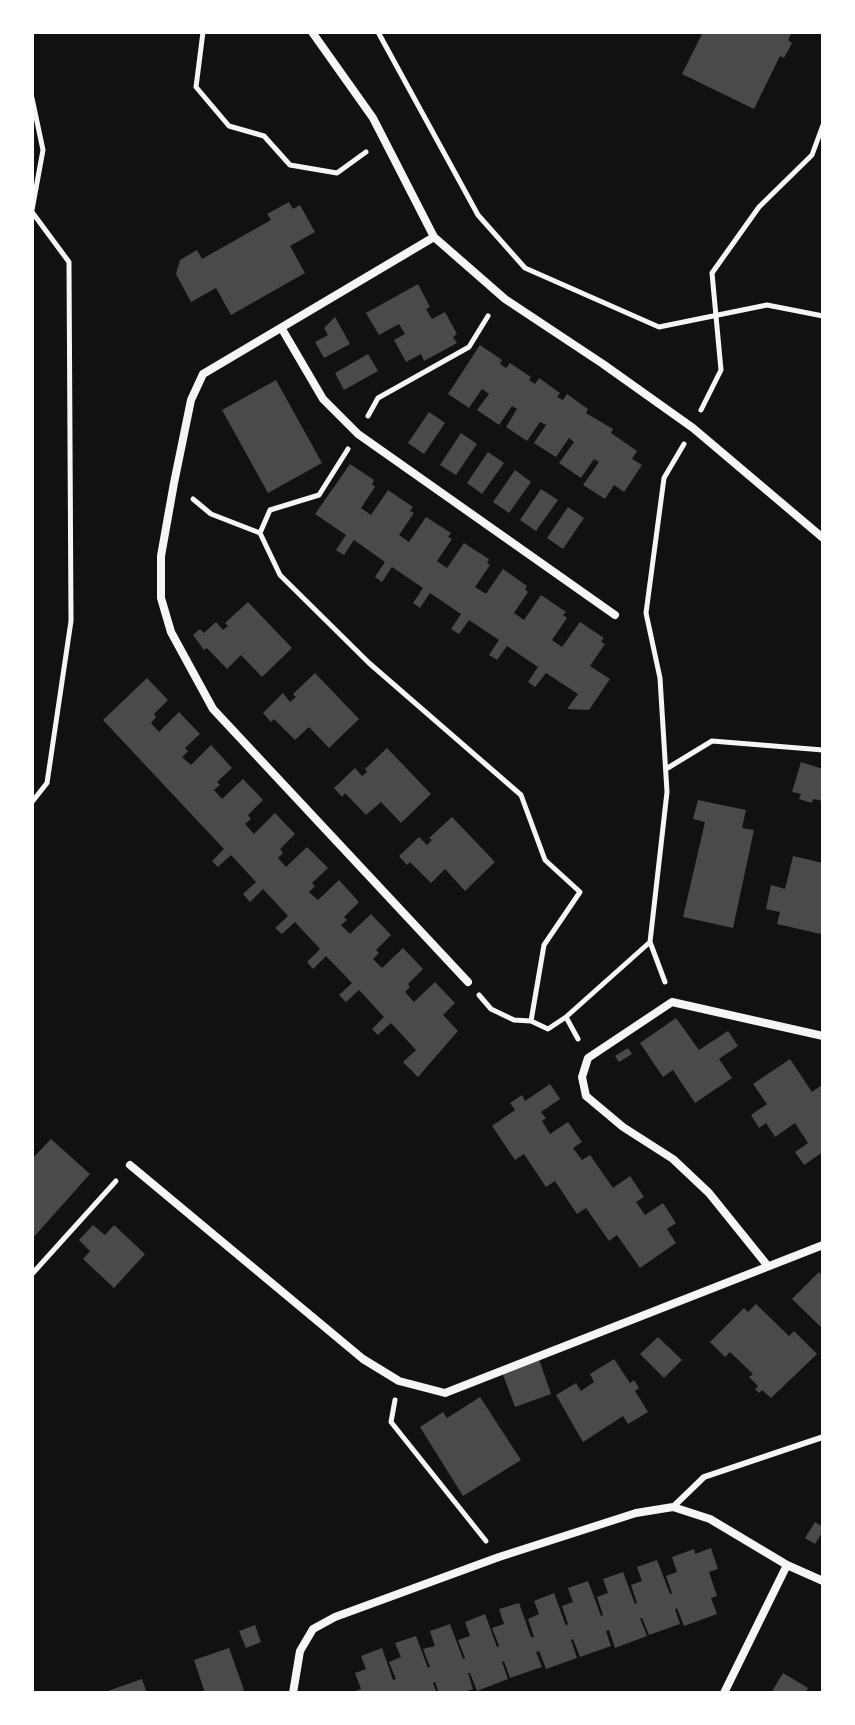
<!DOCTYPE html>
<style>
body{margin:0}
#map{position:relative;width:855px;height:1725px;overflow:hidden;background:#111;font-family:Raleway,sans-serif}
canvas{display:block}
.frame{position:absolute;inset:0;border:34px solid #fff;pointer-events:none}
</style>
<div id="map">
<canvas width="855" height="1725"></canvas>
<div class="frame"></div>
</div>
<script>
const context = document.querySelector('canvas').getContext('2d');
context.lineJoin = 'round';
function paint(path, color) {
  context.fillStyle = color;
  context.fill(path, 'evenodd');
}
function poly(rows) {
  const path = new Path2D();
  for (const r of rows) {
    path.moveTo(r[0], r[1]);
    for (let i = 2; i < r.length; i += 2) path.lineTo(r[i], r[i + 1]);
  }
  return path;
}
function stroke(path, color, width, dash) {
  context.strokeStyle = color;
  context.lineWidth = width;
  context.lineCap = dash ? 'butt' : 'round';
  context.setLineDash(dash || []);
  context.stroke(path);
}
paint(poly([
 [703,32,792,32,788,40,792,43,784,58,780,56,754,109,682,74],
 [289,202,293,209,300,205,315,232,290,246,305,273,231,315,216,288,191,302,176,274,180,260,197,250,202,259,271,220,267,214],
 [418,284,430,307,426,309,432,319,445,312,457,334,453,337,457,343,424,361,421,354,406,362,394,340,405,334,399,324,379,335,366,313],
 [335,317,350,344,324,358,315,342,328,335,324,328],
 [480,345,502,360,500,364,506,368,510,363,531,377,529,380,535,384,539,378,560,393,557,397,563,400,567,394,588,409,586,413,613,429,611,433,637,451,632,459,642,465,624,492,614,485,605,499,583,485,599,462,594,459,581,478,559,463,574,442,569,438,556,457,534,443,546,425,540,422,527,441,506,427,517,409,512,406,499,425,477,410,489,394,482,389,469,408,448,394],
 [368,354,378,371,344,390,335,373],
 [276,380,322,463,268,493,222,410],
 [429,412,445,423,424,454,408,443],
 [461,433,477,444,456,475,440,465],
 [488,452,504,463,482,494,467,483],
 [350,464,374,480,372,484,375,487,361,508,371,515,388,490,413,507,410,511,414,513,399,535,409,542,426,517,451,533,448,537,452,539,437,561,447,568,464,543,489,559,487,563,490,565,475,587,486,594,503,569,527,586,525,589,528,592,514,613,524,620,541,595,566,612,563,615,567,618,552,640,562,647,580,622,604,638,601,642,605,644,590,666,610,679,589,710,567,709,578,694,546,673,535,687,528,682,538,667,507,646,497,660,489,655,499,640,469,620,459,634,451,629,461,614,430,593,420,608,413,603,423,588,392,567,382,582,375,577,385,562,354,540,344,555,336,550,346,535,315,514],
 [515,470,531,482,509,513,493,502],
 [541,489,558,500,536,531,520,520],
 [568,507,584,518,563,549,547,538],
 [248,602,292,648,262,677,241,655,227,669,207,648,204,650,193,635,200,629,204,633,216,622,223,630,228,626,225,623],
 [315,673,359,719,329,748,309,727,295,740,274,719,271,722,263,713,283,693,290,702,296,697,293,694],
 [147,678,168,700,154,714,156,717,151,723,159,732,179,712,200,734,185,748,188,751,182,757,191,765,211,745,232,768,217,782,220,785,214,790,222,799,243,779,263,800,248,815,251,819,245,824,254,834,275,813,295,834,280,849,283,853,278,858,286,867,307,847,328,868,312,883,315,886,309,892,318,900,339,880,359,902,344,917,347,920,341,925,350,934,371,914,391,935,376,950,379,953,373,959,382,968,403,948,423,969,408,984,410,987,405,992,414,1002,435,982,455,1003,443,1015,458,1031,418,1077,403,1062,416,1050,391,1023,378,1035,372,1029,384,1017,359,990,346,1002,339,995,352,983,326,956,313,969,307,962,320,949,295,922,282,934,275,928,288,916,263,889,250,902,243,894,256,882,231,855,218,867,212,861,224,849,103,720],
 [387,748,431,794,401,823,381,802,366,815,345,793,342,797,334,788,355,768,362,776,367,772,365,769],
 [801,762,823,769,823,801,813,799,812,803,799,799,801,794,792,792],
 [698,800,746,810,742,828,754,830,733,928,683,917,705,822,693,819],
 [452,817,495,862,465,891,445,869,431,883,410,862,407,865,399,856,419,837,427,845,432,840,429,838],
 [793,856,823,863,821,934,777,924,780,912,766,909,771,885,785,889],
 [676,1018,699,1050,728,1031,738,1046,719,1059,732,1078,695,1103,673,1070,663,1077,640,1043],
 [628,1048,632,1054,619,1062,615,1056],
 [790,1059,812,1092,823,1084,823,1152,804,1165,795,1152,808,1143,795,1123,775,1137,766,1123,759,1128,751,1115,767,1104,753,1084],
 [550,1084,560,1099,541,1112,546,1118,542,1121,550,1134,568,1122,582,1142,573,1148,582,1160,590,1155,613,1188,630,1176,644,1197,636,1202,645,1215,663,1203,676,1223,667,1229,676,1243,640,1268,617,1235,609,1241,586,1208,577,1214,555,1181,546,1187,524,1154,515,1160,492,1126,515,1110,510,1103,522,1095,525,1101],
 [51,1139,90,1174,32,1239,32,1159],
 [93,1225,105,1235,114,1225,145,1254,114,1288,83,1259,90,1251,79,1240],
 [819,1272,823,1276,823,1329,792,1299],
 [756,1304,789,1336,794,1331,817,1354,771,1398,762,1390,759,1393,755,1389,758,1386,749,1377,753,1374,730,1352,725,1357,710,1342,744,1308,748,1312],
 [658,1337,682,1360,664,1378,640,1354],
 [539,1359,551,1394,515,1407,502,1372],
 [614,1359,630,1383,634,1380,639,1388,635,1391,648,1412,628,1424,623,1416,583,1442,556,1395,576,1383,581,1391,594,1382,590,1374],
 [480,1397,521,1460,463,1496,420,1427,443,1412,447,1418],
 [815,1522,823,1527,823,1531,815,1544,805,1538],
 [711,1548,718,1569,709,1572,717,1596,711,1598,717,1614,684,1626,677,1608,675,1609,680,1624,649,1635,642,1618,640,1618,647,1636,615,1648,609,1630,606,1631,611,1646,580,1657,573,1639,571,1640,577,1658,546,1669,539,1651,536,1652,542,1667,510,1678,504,1661,502,1662,508,1679,477,1691,470,1673,468,1673,473,1689,461,1693,439,1693,435,1682,433,1683,437,1693,350,1693,361,1689,355,1673,366,1669,361,1656,382,1648,393,1680,396,1679,389,1662,401,1657,395,1643,416,1636,428,1668,430,1667,423,1649,435,1646,430,1631,450,1624,463,1659,465,1658,458,1640,470,1636,465,1622,485,1614,497,1647,499,1646,492,1628,504,1624,499,1609,519,1603,531,1637,534,1637,528,1619,539,1614,534,1601,554,1593,566,1626,568,1624,562,1606,573,1602,568,1588,588,1581,601,1616,603,1615,597,1597,608,1593,603,1579,623,1572,635,1604,637,1603,631,1585,642,1581,637,1567,657,1560,670,1594,672,1593,666,1576,677,1572,672,1557,694,1549,695,1554],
 [255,1625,261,1642,246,1648,239,1631],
 [229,1648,244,1690,235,1693,205,1693,194,1660],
 [783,1673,808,1688,805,1693,771,1693],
 [142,1679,147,1693,102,1693]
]), '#4a4a4a');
stroke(poly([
 [203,32,196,87,229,126,264,136,290,165,337,173,366,152],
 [378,32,478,215,525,268,659,327,767,305,823,316],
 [32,98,43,150,32,210],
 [32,212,69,262,71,621,47,783,32,802],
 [701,410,721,370,712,273,759,207,812,155,823,125],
 [368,416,378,398,469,347,488,316],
 [193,499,211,514,260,533,280,575,369,663,521,795,545,860,580,892,544,945,531,1021],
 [260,533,270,510,319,495,348,449],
 [666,769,712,741,823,750],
 [665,982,650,942,667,792,660,678,646,613,664,478,684,444],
 [479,995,491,1009,514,1020,531,1021,548,1029,566,1017,578,1039],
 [566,1017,650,942],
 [32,1274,116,1181],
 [395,1400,391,1422,486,1541]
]), '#f5f5f5', 5);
stroke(poly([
 [673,1507,704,1477,823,1437]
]), '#f5f5f5', 6);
stroke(poly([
 [312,32,373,118,434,237,505,299,603,364,693,428,823,538],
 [434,237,203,374,191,400,174,483,161,556,161,598,171,632,213,709,468,982],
 [282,329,323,399,358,434,615,615],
 [130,1165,363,1359,399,1381,445,1393,823,1245],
 [767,1265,709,1193,673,1159,623,1127,586,1096,582,1077,588,1058,672,1002,823,1036],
 [293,1693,300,1651,313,1629,335,1617,499,1557,636,1513,673,1507,710,1519,787,1565,823,1581],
 [724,1693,787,1565]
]), '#f5f5f5', 8);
</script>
